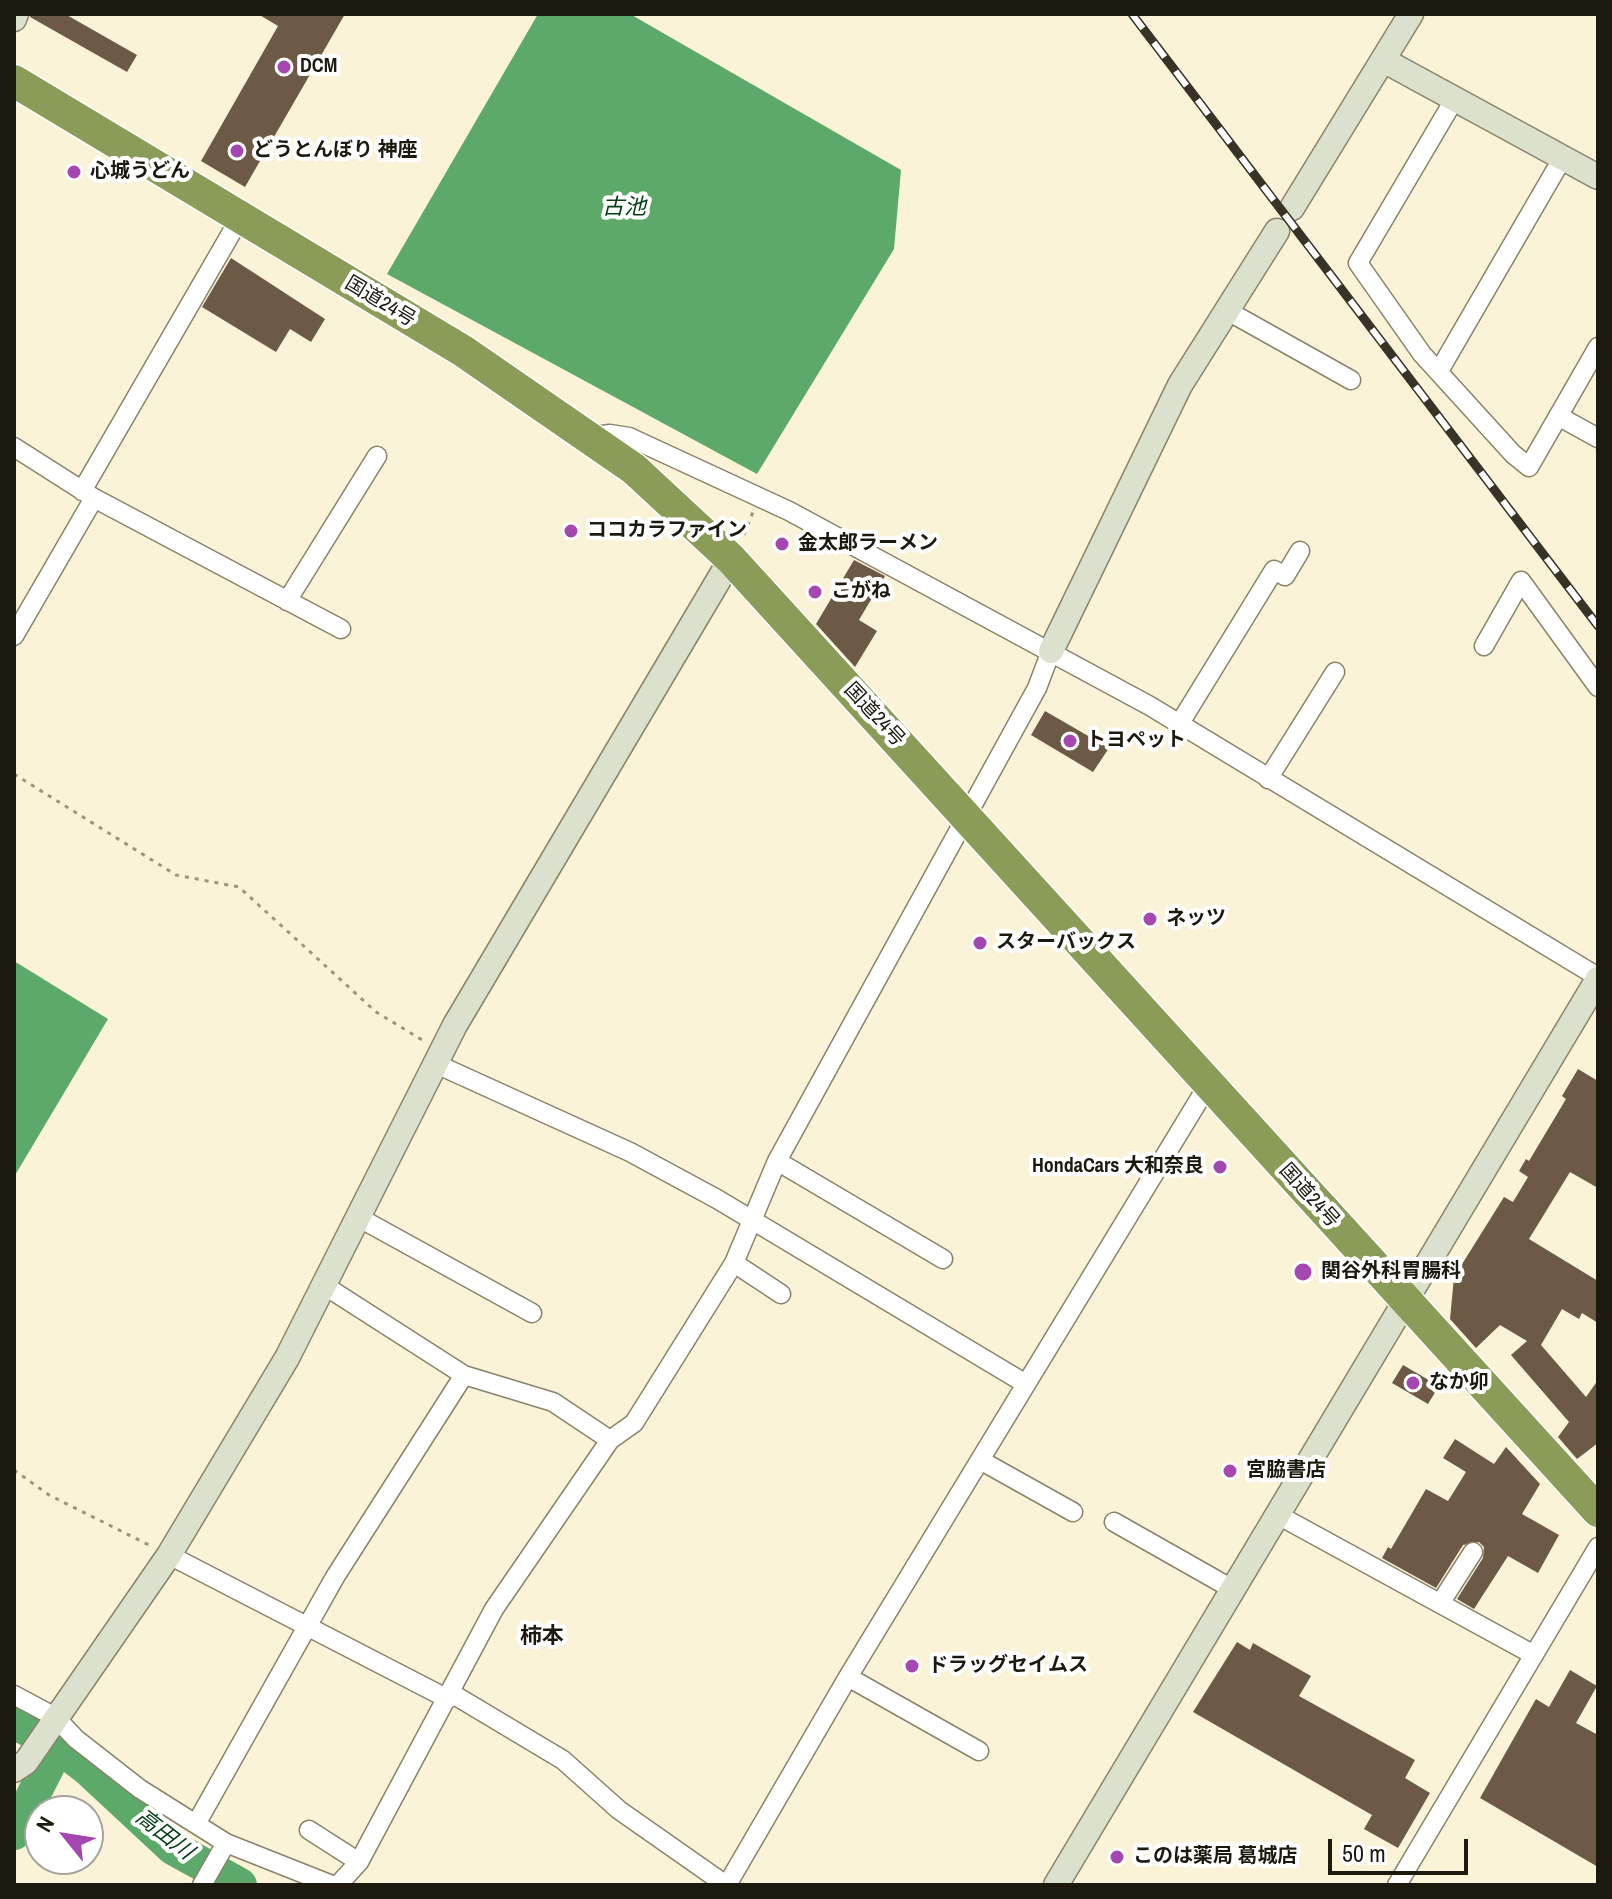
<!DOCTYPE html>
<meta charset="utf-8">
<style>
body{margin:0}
#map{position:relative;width:1612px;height:1899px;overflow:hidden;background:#faf3d7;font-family:"Archivo Narrow",sans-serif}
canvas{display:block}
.frame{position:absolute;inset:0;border:16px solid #1c190f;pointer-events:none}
.north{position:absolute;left:24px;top:1795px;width:80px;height:80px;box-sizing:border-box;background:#fff;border:2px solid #a4a39f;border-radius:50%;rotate:300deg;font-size:22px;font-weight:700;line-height:32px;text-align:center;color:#1c190f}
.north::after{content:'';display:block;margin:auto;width:28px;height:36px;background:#a547b1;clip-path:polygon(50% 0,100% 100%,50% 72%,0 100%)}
.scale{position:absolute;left:1328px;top:1839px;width:140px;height:36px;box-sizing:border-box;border:4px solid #1c190f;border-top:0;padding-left:10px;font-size:24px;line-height:28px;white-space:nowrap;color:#1c190f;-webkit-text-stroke:6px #fff;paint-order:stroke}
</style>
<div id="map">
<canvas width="1612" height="1899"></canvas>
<div class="frame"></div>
<div class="north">N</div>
<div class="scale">50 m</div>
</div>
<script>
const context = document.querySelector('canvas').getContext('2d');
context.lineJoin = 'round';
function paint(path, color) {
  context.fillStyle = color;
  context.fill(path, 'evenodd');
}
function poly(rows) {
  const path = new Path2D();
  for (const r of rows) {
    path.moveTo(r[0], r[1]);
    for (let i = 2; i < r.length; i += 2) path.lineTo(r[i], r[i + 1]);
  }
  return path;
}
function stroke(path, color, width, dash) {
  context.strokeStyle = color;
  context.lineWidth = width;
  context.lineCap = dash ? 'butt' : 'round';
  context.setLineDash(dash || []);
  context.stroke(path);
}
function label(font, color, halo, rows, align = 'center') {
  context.font = font + ' "Archivo Narrow","Noto Sans JP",sans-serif';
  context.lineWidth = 8;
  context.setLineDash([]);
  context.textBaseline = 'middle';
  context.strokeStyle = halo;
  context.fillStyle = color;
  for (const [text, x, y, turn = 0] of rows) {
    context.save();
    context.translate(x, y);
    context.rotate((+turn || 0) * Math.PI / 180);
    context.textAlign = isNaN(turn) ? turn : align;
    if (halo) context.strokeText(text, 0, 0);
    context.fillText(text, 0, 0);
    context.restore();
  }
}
paint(poly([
 [538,14,630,14,901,170,894,249,757,474,387,274],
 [14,961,108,1019,14,1177]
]), '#5da969');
stroke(poly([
 [14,1722,58,1746,88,1769,173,1848,240,1885],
 [14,1833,58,1746]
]), '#5da969', 34);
paint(poly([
 [31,14,65,14,137,55,127,72,30,17],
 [258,14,345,14,245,187,201,161,278,26],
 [231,258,325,319,311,342,290,329,276,352,202,307],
 [854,560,885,576,859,620,877,631,855,667,816,624],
 [1045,711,1109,748,1093,772,1031,735],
 [1578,1069,1598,1081,1598,1188,1570,1172,1529,1239,1598,1281,1598,1323,1582,1313,1579,1319,1562,1309,1541,1345,1586,1397,1598,1380,1598,1443,1577,1459,1558,1437,1569,1422,1511,1355,1527,1341,1500,1325,1476,1348,1450,1319,1454,1277,1504,1197,1513,1202,1528,1177,1519,1171,1526,1159,1529,1161,1566,1099,1562,1096],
 [1403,1365,1439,1386,1428,1404,1392,1383],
 [1455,1439,1494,1464,1506,1447,1540,1484,1522,1514,1559,1535,1538,1573,1508,1556,1474,1609,1457,1599,1483,1558,1484,1547,1479,1542,1463,1545,1436,1588,1382,1558,1388,1547,1391,1549,1426,1489,1448,1501,1466,1472,1443,1458],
 [1237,1642,1250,1650,1253,1643,1311,1676,1299,1696,1415,1760,1405,1778,1430,1793,1398,1848,1364,1829,1372,1815,1193,1712],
 [1570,1670,1597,1686,1576,1723,1598,1735,1598,1867,1480,1798,1536,1699,1549,1707]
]), '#6c5a47');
const street = poly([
 [1454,100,1358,263,1422,354,1513,454,1529,467,1598,347],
 [1226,310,1351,380],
 [1439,371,1562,159],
 [1558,416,1598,438],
 [590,437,610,434,629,437,789,511,1150,706,1598,977],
 [14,447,94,498,341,629],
 [82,491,240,218],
 [287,601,377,456],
 [14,636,94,498],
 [1484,646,1521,581,1598,687],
 [1180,723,1274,570,1285,576,1300,551],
 [1268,779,1335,672],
 [434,1063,630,1152,717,1199,1026,1384],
 [777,1161,943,1259],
 [356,1216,532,1313],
 [734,1263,781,1294],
 [322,1284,464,1375,553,1402,610,1440],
 [980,1460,1073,1512],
 [1278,1515,1534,1655],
 [1114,1522,1234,1590],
 [169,1555,448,1699],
 [1441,1602,1473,1552],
 [848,1677,979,1751],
 [451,1693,563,1760,619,1810,726,1885],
 [14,1695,55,1717,76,1739,140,1789,226,1843,332,1885],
 [196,1824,335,1577,464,1375],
 [309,1830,359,1862],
 [202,1885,226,1843],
 [338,1885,359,1862,494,1609,610,1440,634,1423,734,1263,777,1161,1037,688,1051,651],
 [727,1885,848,1677,1208,1085],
 [1397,1885,1598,1547]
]);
const secondary = poly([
 [14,19,16,14],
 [1385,61,1598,177],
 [1292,208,1411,14],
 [1051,651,1180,385,1277,231],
 [14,1770,26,1762,169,1555,287,1358,455,1025,731,559],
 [1056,1885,1598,979]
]);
const highway = poly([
 [14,81,463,351,634,469,731,559,1598,1511]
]);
stroke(street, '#89836a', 21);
stroke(secondary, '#89836a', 27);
stroke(highway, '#fff', 35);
stroke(poly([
 [744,535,753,512],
 [14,774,176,875,239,887,376,1012,424,1041],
 [14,1470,49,1495,151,1546]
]), '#9b9682', 3, [4, 6]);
stroke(street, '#fff', 18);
stroke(secondary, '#dce1cd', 24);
stroke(highway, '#8a9c57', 32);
const rail = poly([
 [1132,14,1598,626]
]);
stroke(rail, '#373427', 9);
stroke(rail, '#fff', 6, [18]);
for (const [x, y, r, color] of [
 [284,67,8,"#a547b1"],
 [237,151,8,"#a547b1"],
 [74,172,8,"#a547b1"],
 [571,531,8,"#a547b1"],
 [782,544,8,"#a547b1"],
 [815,592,8,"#a547b1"],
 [1070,741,8,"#a547b1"],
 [1150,919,8,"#a547b1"],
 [980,943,8,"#a547b1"],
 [1220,1167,8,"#a547b1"],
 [1303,1272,10,"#a547b1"],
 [1413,1383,8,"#a547b1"],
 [1230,1471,8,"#a547b1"],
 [912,1666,8,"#a547b1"],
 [1117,1857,8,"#a547b1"]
]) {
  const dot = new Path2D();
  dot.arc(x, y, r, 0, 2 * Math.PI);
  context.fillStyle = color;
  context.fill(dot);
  stroke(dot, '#fff', 3);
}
label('bold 20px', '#1c190f', '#fff', [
 ["DCM",300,67],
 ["どうとんぼり 神座",253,151],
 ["心城うどん",90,172],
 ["ココカラファイン",587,531],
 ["金太郎ラーメン",798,544],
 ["こがね",831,592],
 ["トヨペット",1086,741],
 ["ネッツ",1166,919],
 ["スターバックス",996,943],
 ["HondaCars 大和奈良",1204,1167,"right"],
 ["関谷外科胃腸科",1321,1272],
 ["なか卯",1429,1383],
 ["宮脇書店",1246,1471],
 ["ドラッグセイムス",928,1666],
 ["このは薬局 葛城店",1133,1857]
], 'left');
label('20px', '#1c190f', '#fff', [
 ["国道24号",380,302,31],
 ["国道24号",874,715,47],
 ["国道24号",1309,1196,48]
]);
label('italic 22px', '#023d13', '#fff', [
 ["古池",624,208],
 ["高田川",164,1835,38]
]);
label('bold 22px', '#1c190f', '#fff', [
 ["柿本",542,1637]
]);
</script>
